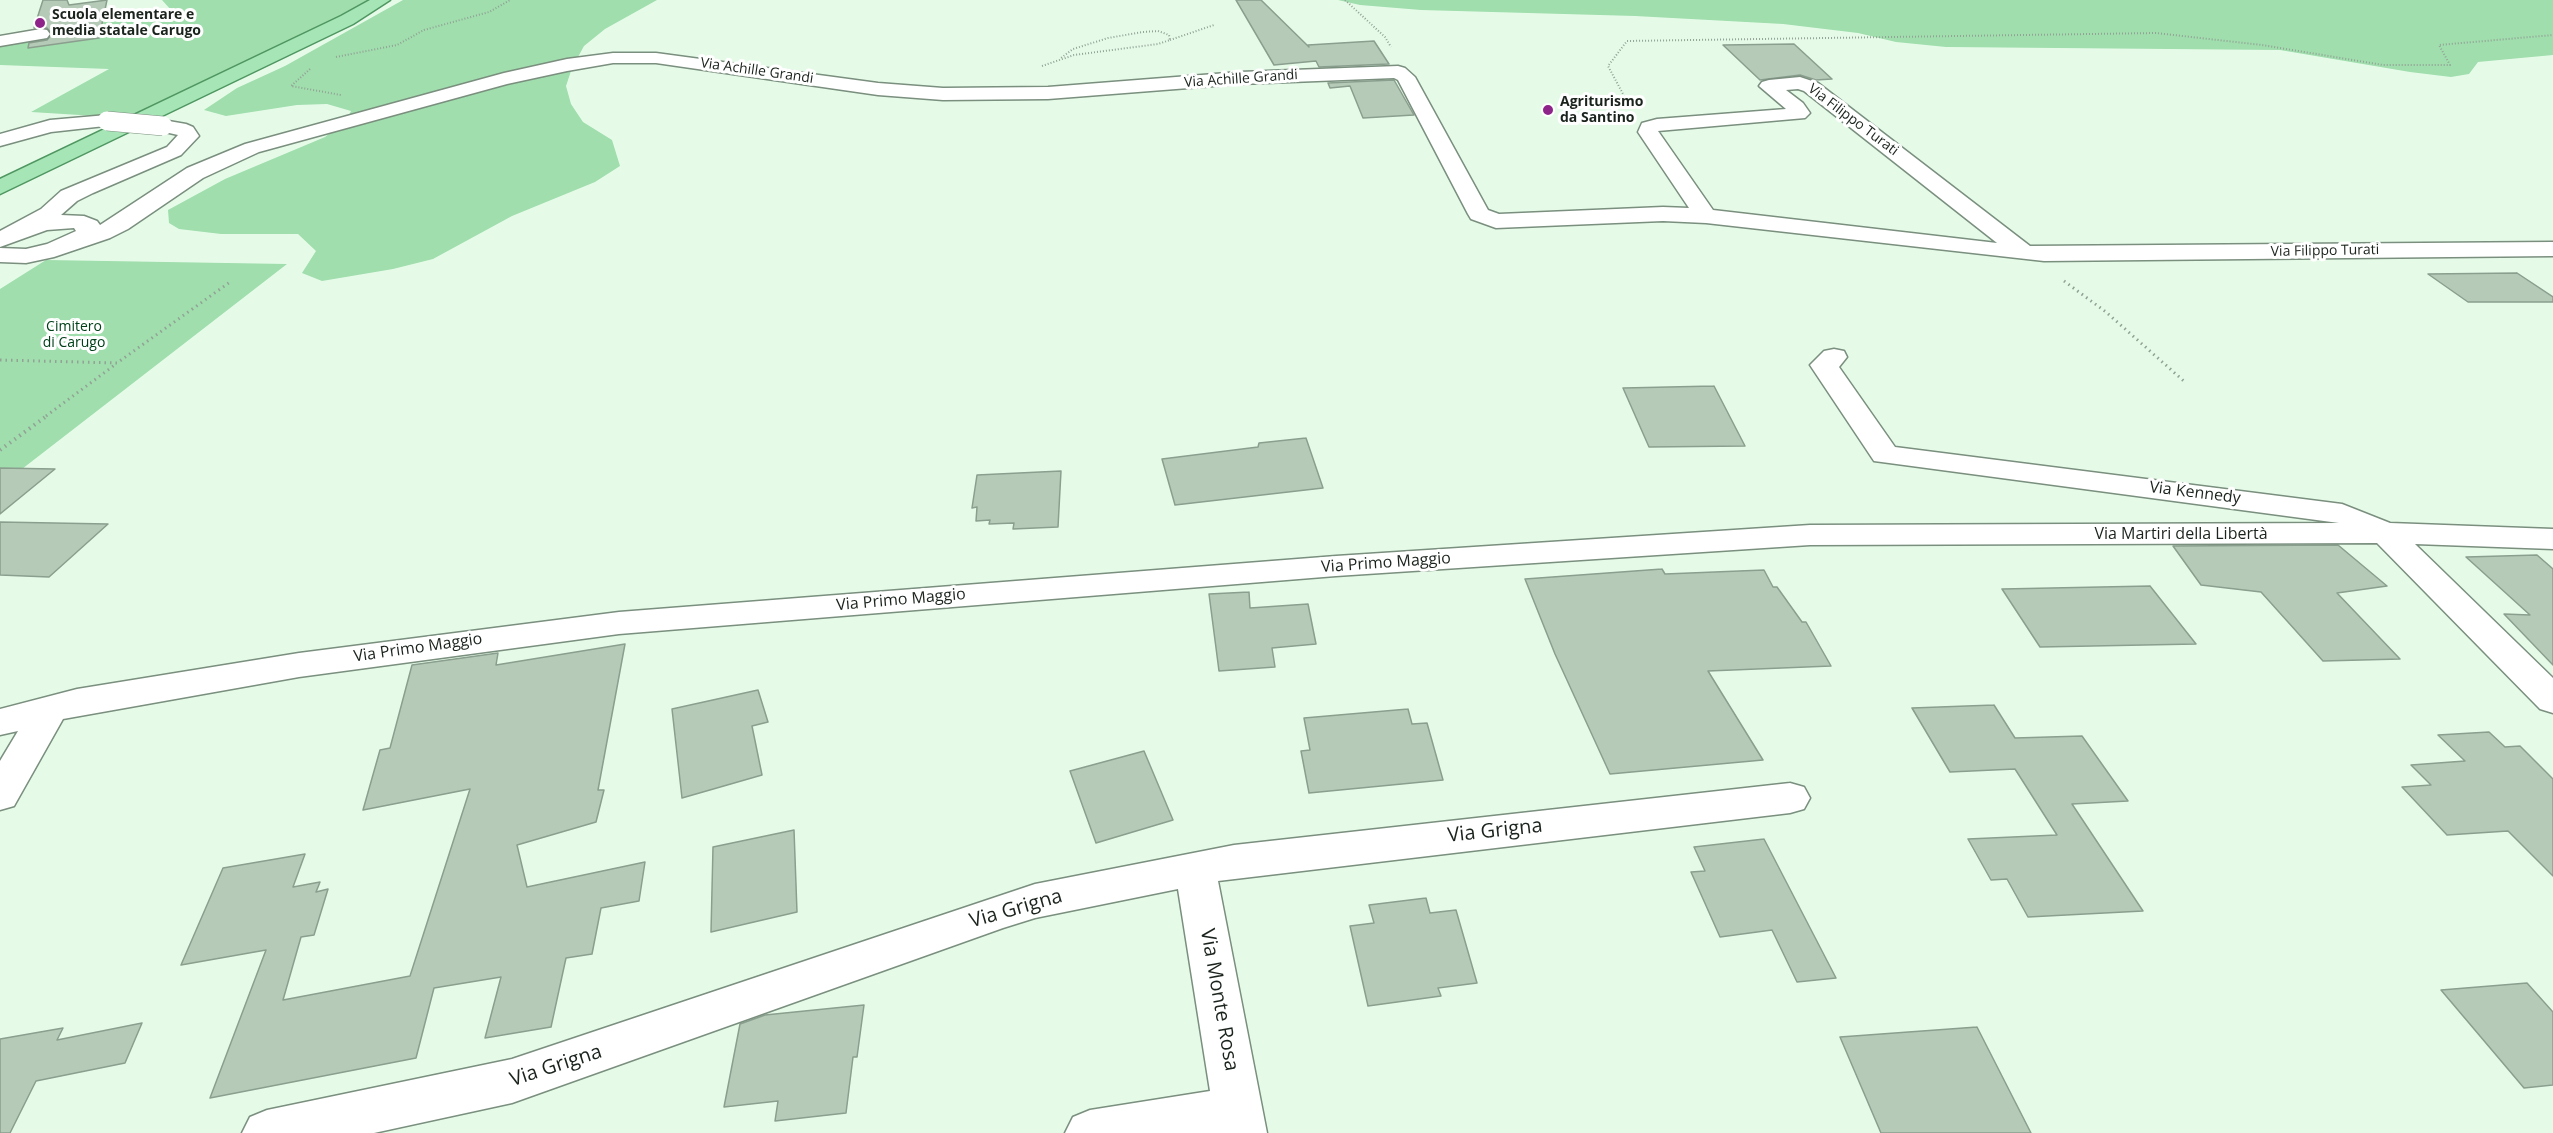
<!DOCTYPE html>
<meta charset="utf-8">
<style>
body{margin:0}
canvas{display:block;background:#e5fbe8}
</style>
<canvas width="2553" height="1133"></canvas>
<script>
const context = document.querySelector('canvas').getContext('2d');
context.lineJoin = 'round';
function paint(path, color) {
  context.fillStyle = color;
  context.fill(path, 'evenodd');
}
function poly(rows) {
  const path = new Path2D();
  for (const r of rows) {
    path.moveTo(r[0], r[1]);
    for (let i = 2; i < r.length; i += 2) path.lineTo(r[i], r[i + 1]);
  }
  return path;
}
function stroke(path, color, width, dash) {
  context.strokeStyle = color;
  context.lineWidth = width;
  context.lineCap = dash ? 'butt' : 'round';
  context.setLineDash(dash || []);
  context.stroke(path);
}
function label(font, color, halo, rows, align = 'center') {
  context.font = font + ' "Open Sans",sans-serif';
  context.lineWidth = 6;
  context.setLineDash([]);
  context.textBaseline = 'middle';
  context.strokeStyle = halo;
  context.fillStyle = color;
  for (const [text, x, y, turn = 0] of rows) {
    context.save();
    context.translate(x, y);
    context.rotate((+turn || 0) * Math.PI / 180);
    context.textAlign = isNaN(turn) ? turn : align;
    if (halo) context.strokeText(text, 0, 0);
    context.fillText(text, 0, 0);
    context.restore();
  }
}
paint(poly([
 [162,0,370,0,346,15,128,118,31,112,109,69,0,65,0,39,171,10],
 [403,0,657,0,605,29,584,46,572,68,566,86,571,104,583,122,612,140,620,166,595,182,512,216,433,259,393,269,322,281,302,273,316,251,298,234,221,234,179,229,169,223,168,210,225,179,325,137,347,120,351,111,327,104,297,105,226,116,204,110,237,88,285,66],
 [1338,0,2553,0,2553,55,2478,62,2469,74,2451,77,2410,72,2280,50,1946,47,1896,42,1858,33,1783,24,1635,16,1421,10,1360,5],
 [46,260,287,264,0,486,0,289]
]), '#a0dead');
const building = poly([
 [43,0,67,0,69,5,107,0,99,38,28,48,29,43,47,40,52,34,47,28,34,28,43,0],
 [1236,0,1261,0,1309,47,1308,45,1374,41,1389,64,1319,67,1316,61,1274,65,1236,0],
 [1794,44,1832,79,1816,80,1800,75,1760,80,1723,45,1794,44],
 [1394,80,1414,115,1363,118,1350,86,1330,88,1328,83,1394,80],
 [2517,273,2553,297,2553,302,2468,302,2428,274,2517,273],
 [1714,386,1745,446,1649,447,1623,388,1714,386],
 [1306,438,1323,488,1175,505,1162,459,1258,447,1259,443,1306,438],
 [0,468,55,469,0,514,0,468],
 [1061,471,1058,527,1013,529,1014,523,989,524,990,520,976,521,977,507,972,508,977,475,1061,471],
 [0,522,108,524,49,577,0,575,0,522],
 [2338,545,2387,586,2337,593,2400,659,2323,661,2261,592,2201,585,2173,546,2338,545],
 [2537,555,2553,569,2553,665,2504,614,2530,615,2466,557,2537,555],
 [1662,569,1665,574,1764,570,1773,587,1777,587,1802,622,1806,622,1831,666,1708,671,1763,760,1610,774,1555,654,1525,579,1662,569],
 [2150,586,2196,644,2040,647,2002,589,2150,586],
 [1249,592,1250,608,1308,604,1316,644,1272,648,1275,667,1219,671,1209,594,1249,592],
 [625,644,598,790,604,790,596,822,517,845,527,887,645,862,639,901,601,908,592,954,566,958,551,1027,485,1038,501,977,434,988,416,1058,210,1098,266,950,181,965,223,868,305,854,293,887,320,882,316,892,328,889,314,935,301,937,283,1000,410,976,470,789,363,810,380,750,390,748,412,665,498,653,496,665,625,644],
 [758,690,768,722,752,726,762,775,682,798,672,709,758,690],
 [1994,705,2015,738,2082,736,2128,801,2072,804,2143,911,2028,917,2007,879,1991,880,1968,839,2057,835,2015,769,1950,772,1912,708,1994,705],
 [1408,709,1412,724,1427,723,1443,780,1309,793,1301,751,1310,750,1304,718,1408,709],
 [2489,732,2505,747,2520,746,2553,779,2553,876,2508,831,2447,835,2402,787,2431,785,2411,765,2465,761,2438,735,2489,732],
 [1144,751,1173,820,1096,843,1070,771,1144,751],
 [794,830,797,912,711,932,713,847,794,830],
 [1764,839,1836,978,1797,982,1772,930,1720,937,1691,872,1705,871,1694,847,1764,839],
 [1426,898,1430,913,1456,910,1477,983,1438,988,1441,996,1368,1006,1350,926,1374,923,1369,905,1426,898],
 [2527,983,2553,1012,2553,1085,2524,1088,2441,990,2527,983],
 [864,1005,857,1057,853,1057,846,1113,775,1121,778,1101,724,1107,740,1024,765,1015,864,1005],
 [142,1023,125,1063,36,1081,10,1133,0,1133,0,1039,63,1028,57,1040,142,1023],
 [1977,1027,2031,1133,1881,1133,1840,1037,1977,1027]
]);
paint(building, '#b5cbb8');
stroke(building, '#8b9f8e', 1.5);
const minor = poly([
 [41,29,47,30,50,34,47,38,0,46,0,36,41,29],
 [613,53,656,53,878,83,943,88,1048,87,1240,72,1398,66,1405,68,1415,77,1488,210,1499,214,1663,207,1689,208,1638,132,1642,123,1657,119,1786,109,1759,86,1762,82,1769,80,1800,77,1818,83,2030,246,2553,242,2553,256,2044,261,1706,223,1663,221,1496,228,1471,219,1468,214,1398,80,1394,78,1240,84,1048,99,943,100,878,95,656,63,613,63,567,71,507,84,259,152,203,178,128,229,110,238,54,257,26,263,0,262,0,248,26,249,47,244,76,231,74,228,47,230,0,247,0,231,41,209,61,191,167,147,178,135,156,130,153,126,156,122,163,120,186,124,193,127,199,136,181,155,93,193,77,201,61,215,84,216,97,221,100,225,187,168,245,144,504,73,567,59,613,53],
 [1798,89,1804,91,1997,243,1713,210,1658,131,1805,118,1810,113,1803,103,1786,90,1798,89],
 [107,115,114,117,117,121,114,125,51,132,0,146,0,134,50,120,107,115],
 [1834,349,1844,351,1847,357,1839,367,1895,447,2342,504,2390,523,2553,529,2553,549,2415,544,2553,678,2553,713,2540,709,2377,543,1810,545,1336,576,619,634,299,677,63,719,14,806,0,810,0,761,18,731,0,735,0,709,77,689,299,653,619,612,1336,556,1810,525,2339,523,1874,461,1810,365,1824,351,1834,349],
 [1790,783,1804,787,1810,798,1804,809,1790,813,1218,881,1267,1133,1065,1133,1073,1117,1090,1110,1210,1091,1178,889,1035,918,1003,928,512,1103,374,1133,242,1133,250,1117,267,1110,512,1059,1035,884,1234,845,1790,783]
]);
const major = poly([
 [370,0,390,0,353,24,0,194,0,179,341,16,370,0]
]);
stroke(minor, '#7a8f7e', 3);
stroke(major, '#4f9661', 3);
stroke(poly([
 [1345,0,1385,37,1391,47],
 [1170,40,1214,25],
 [336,57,397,45,424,30,489,12,510,0],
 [1042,66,1074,55,1158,44,1170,40,1169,35,1158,31,1143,32,1108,38,1073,49,1061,58],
 [310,69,291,86,341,95],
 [1630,107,1608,66,1627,41,2156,33,2262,45,2383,65,2450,65,2439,45,2553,35]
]), '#92a295', 2, [1, 2]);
stroke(poly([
 [2064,281,2106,312,2186,383],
 [0,360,117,363,230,282],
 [46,416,116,364]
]), '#92a295', 3, [1.5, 4]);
stroke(poly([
 [0,450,48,415]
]), '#92a295', 4, [1.5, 4.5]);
paint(minor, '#fff');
paint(major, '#a6e5b6');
const minorBridge = poly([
 [107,121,163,126]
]);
stroke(minorBridge, '#7a8f7e', 20, []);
stroke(minorBridge, '#fff', 19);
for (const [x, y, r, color] of [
 [40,23,6,"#8e2489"],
 [1548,110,6,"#8e2489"]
]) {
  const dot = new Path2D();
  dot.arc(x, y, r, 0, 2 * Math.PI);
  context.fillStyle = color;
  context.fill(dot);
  stroke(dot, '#fff', 2);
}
label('bold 14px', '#1b231d', '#fff', [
 ["Scuola elementare e",52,15],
 ["media statale Carugo",52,31],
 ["Agriturismo",1560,102],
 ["da Santino",1560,118]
], 'left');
label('14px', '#1b231d', '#fff', [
 ["Via Achille Grandi",757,71,8],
 ["Via Achille Grandi",1241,79,-4],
 ["Via Filippo Turati",1853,120,37],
 ["Via Filippo Turati",2325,251,-1]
]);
label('14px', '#004019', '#fff', [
 ["Cimitero",74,327],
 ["di Carugo",74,343]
]);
label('16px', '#1b231d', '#fff', [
 ["Via Kennedy",2195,493,7],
 ["Via Martiri della Libertà",2181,534],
 ["Via Primo Maggio",1386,563,-4],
 ["Via Primo Maggio",901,600,-5],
 ["Via Primo Maggio",418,648,-8]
]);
label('20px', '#1b231d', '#fff', [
 ["Via Grigna",1495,831,-6],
 ["Via Grigna",1016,909,-16],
 ["Via Monte Rosa",1219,1000,80],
 ["Via Grigna",556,1066,-18]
]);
</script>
